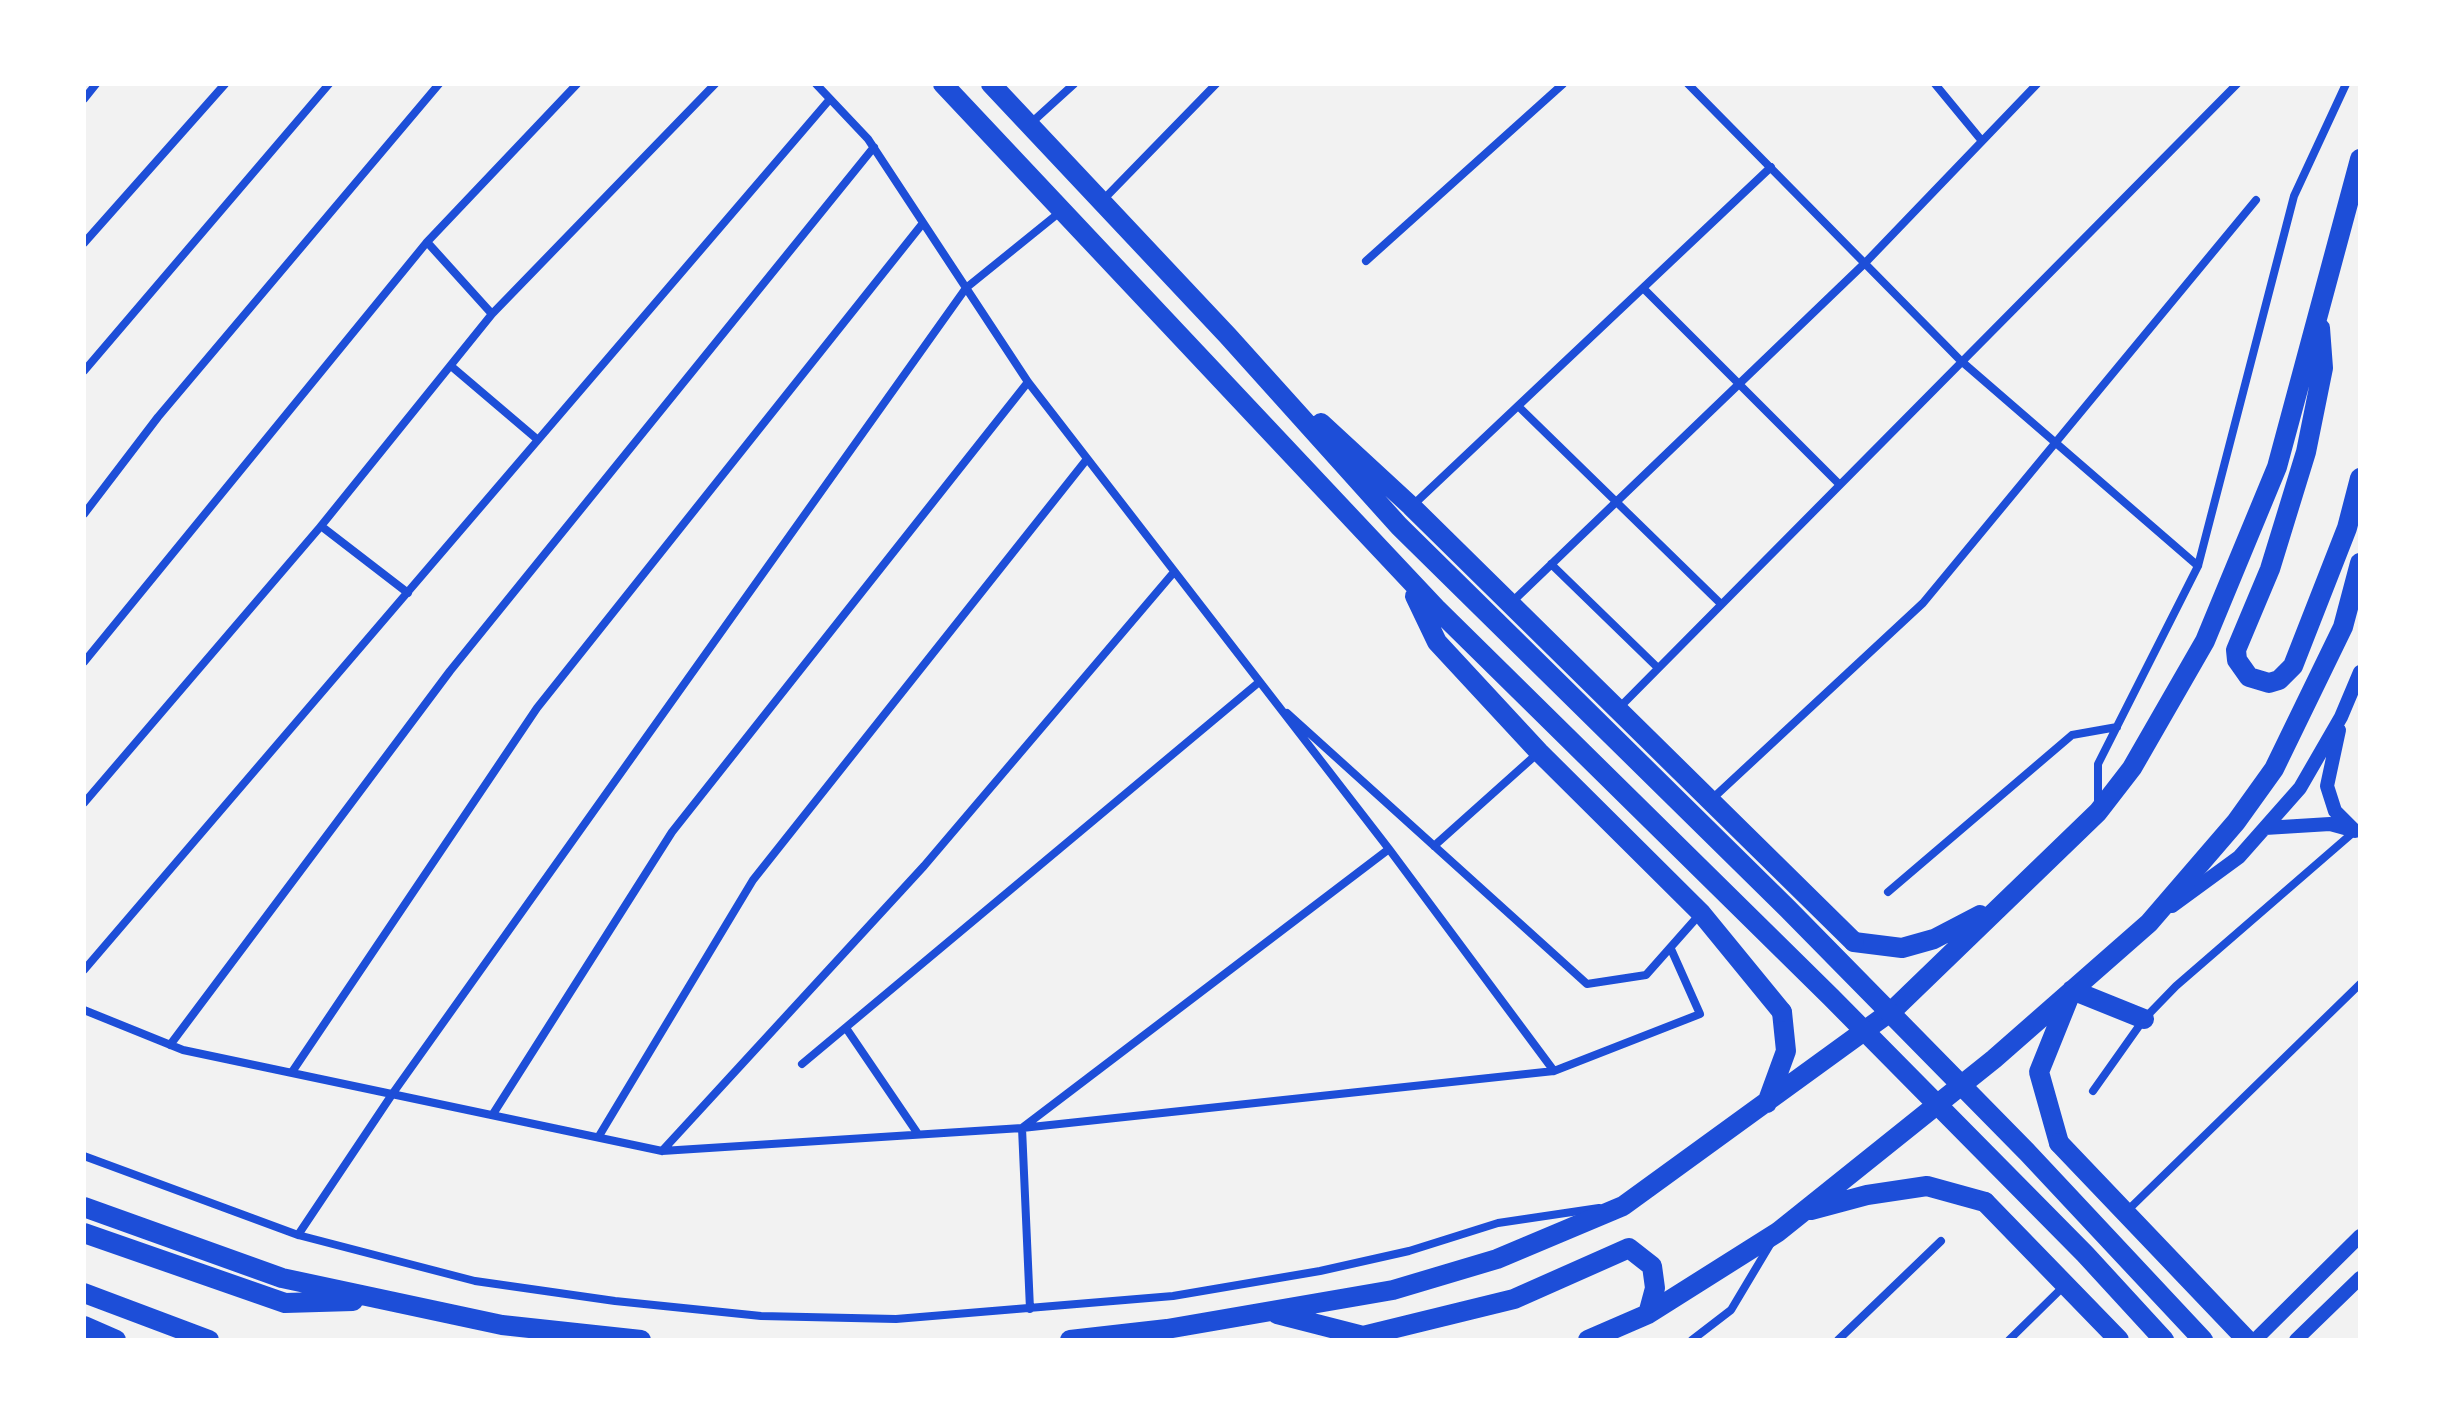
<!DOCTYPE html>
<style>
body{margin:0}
#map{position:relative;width:2444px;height:1424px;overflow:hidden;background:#f2f2f2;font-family:"Crimson Pro",serif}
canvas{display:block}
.frame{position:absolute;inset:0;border:86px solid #fff;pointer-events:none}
</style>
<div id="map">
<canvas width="2444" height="1424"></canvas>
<div class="frame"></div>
</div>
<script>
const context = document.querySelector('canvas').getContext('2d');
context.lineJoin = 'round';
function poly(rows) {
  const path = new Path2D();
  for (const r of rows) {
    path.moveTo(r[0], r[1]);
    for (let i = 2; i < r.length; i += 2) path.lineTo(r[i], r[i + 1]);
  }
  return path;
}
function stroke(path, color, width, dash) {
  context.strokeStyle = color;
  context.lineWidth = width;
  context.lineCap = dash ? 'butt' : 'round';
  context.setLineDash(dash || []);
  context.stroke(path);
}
stroke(poly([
 [816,84,868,139,1028,382,1389,849,1554,1071],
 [1688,84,1960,360,2198,566],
 [1935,84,1982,141],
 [84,99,96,84],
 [1030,124,1074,84],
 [1102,201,1216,84],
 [427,242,492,314],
 [84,243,225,84],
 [1366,261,1563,84],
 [1643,288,1839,484],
 [451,366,538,440],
 [84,371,329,84],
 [1518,406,1721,604],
 [1412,506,1771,167],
 [84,514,158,417,439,84],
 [321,526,408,593],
 [1551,564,1658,668],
 [1511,603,1866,262,2037,84],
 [84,662,427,242,577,84],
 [1618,709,2237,84],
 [1287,713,1587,984,1646,975,1700,914],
 [1712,799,1923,603,2256,200],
 [84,803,321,526,492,314,715,84],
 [2098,804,2098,764,2198,566,2294,196,2346,84],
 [1434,846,1538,753],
 [1888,892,2072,735,2117,727],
 [84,970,830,99],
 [84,1010,183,1050,662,1151,1022,1128,1554,1071,1700,1014,1671,949],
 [846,1028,918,1134],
 [170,1045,450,671,874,147],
 [802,1064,1258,683],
 [292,1072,537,708,923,223],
 [2093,1091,2144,1019,2176,986,2356,830],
 [493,1114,672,832,1028,382],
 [599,1136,753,880,1087,459],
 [662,1151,924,866,1174,572],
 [84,1156,298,1235,475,1281,615,1301,761,1316,896,1319,1173,1296,1320,1271,1409,1251,1498,1223,1599,1208],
 [2127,1211,2360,984],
 [298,1235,393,1093,966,288,1060,212],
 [1030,1309,1022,1128,1389,849],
 [1692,1340,1731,1310,1771,1243],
 [1838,1340,1941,1241],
 [2009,1340,2065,1285]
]), '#1d4ed8', 8);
stroke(poly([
 [2339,730,2327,786,2335,811,2355,831],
 [2265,828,2330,824,2352,830],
 [2172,906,2239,857,2300,788,2341,717,2360,672],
 [2255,1340,2360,1236],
 [2296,1340,2360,1278]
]), '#1d4ed8', 14);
stroke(poly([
 [2320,328,2323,368,2306,452,2270,569,2236,650,2237,660,2249,677,2269,683,2279,680,2293,666,2347,528,2360,478],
 [1854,942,1902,948,1934,939,1980,915],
 [1767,1103,1786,1051,1782,1012],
 [2059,1143,2039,1072,2072,990,2144,1019],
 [84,1207,282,1278,502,1325,641,1340],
 [1811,1210,1867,1195,1927,1186,1985,1202],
 [84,1233,285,1303,353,1301],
 [84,1293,209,1340],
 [1277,1314,1363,1336,1514,1299,1629,1248,1652,1266,1655,1288,1648,1314],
 [84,1326,116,1340],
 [1070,1340,1167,1329,1393,1290,1497,1259,1623,1206,1893,1010,2098,812,2132,768,2205,641,2277,467,2360,159],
 [1588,1340,1648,1314,1778,1232,1994,1059,2149,923,2236,822,2274,769,2343,627,2360,563]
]), '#1d4ed8', 20);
stroke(poly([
 [943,84,1436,608,1831,997,2085,1254,2164,1340],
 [991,84,1228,336,1399,526,1788,909,2027,1152,2203,1340],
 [1321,423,1411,506,1854,942],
 [1415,596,1437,642,1539,752,1701,913,1782,1012],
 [2059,1143,2247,1340],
 [1985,1202,2119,1340]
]), '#1d4ed8', 20);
</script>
